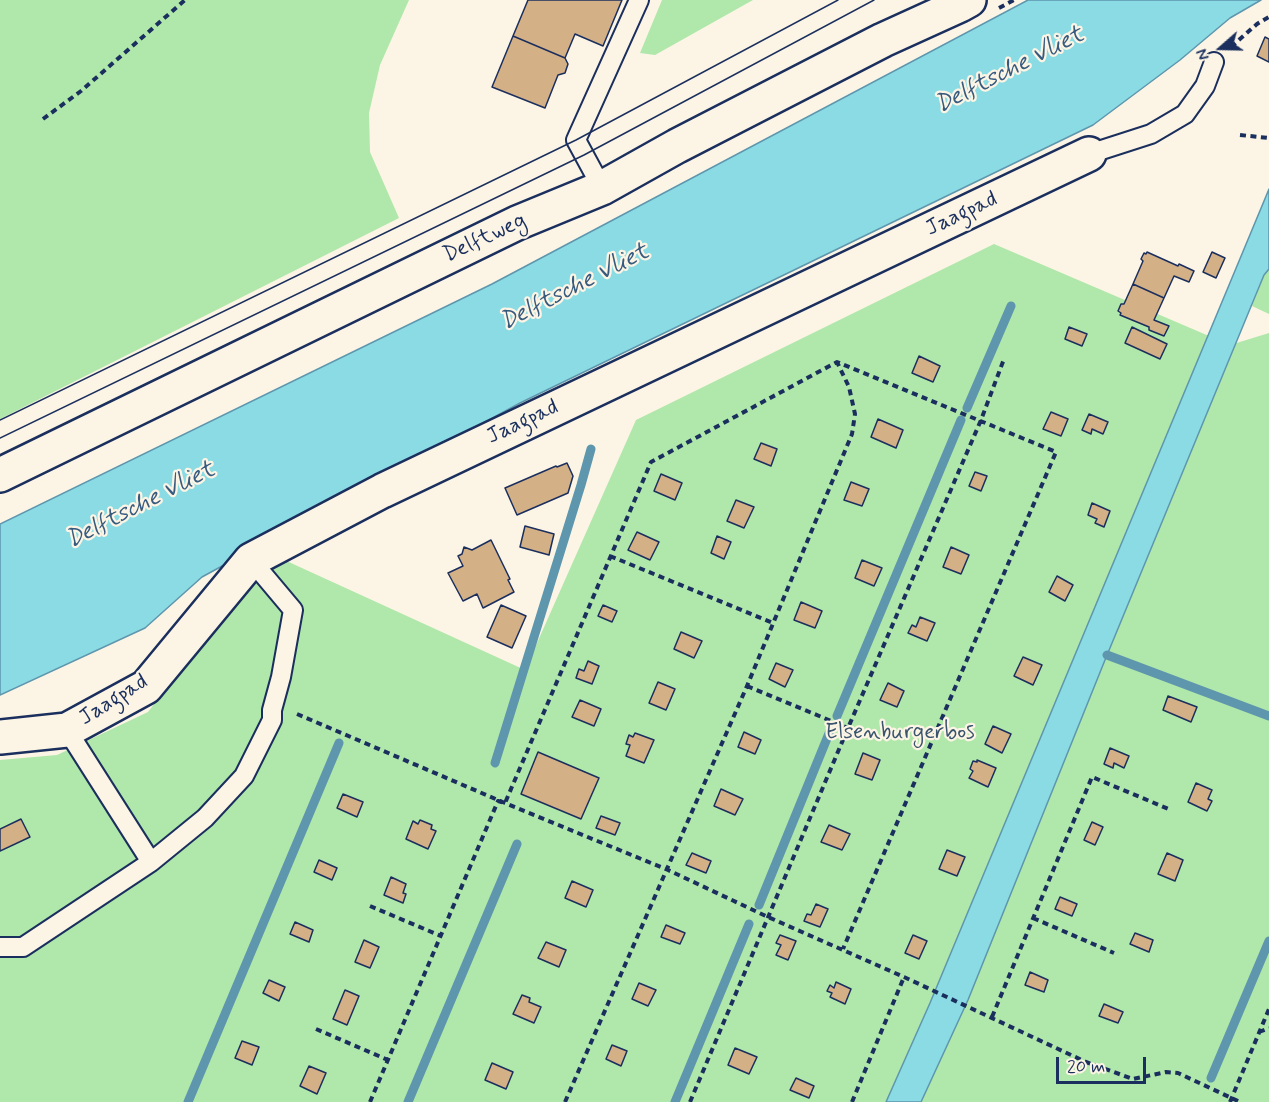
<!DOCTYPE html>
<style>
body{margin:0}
#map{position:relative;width:1269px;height:1102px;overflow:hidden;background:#fcf5e5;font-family:Mynerve,sans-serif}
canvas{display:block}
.north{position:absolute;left:1191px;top:18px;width:60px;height:60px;-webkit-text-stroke:4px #fcf5e5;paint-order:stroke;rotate:250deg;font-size:16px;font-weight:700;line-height:24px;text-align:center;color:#1b2f5e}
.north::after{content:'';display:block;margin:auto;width:21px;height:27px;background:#1b2f5e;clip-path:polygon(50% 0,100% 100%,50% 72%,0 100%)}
.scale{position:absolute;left:1056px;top:1057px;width:90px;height:27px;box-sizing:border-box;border:3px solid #1b2f5e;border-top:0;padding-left:8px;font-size:18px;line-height:21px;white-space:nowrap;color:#1b2f5e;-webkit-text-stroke:4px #fcf5e5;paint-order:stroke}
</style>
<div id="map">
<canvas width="1269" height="1102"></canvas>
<div class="north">N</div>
<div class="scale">20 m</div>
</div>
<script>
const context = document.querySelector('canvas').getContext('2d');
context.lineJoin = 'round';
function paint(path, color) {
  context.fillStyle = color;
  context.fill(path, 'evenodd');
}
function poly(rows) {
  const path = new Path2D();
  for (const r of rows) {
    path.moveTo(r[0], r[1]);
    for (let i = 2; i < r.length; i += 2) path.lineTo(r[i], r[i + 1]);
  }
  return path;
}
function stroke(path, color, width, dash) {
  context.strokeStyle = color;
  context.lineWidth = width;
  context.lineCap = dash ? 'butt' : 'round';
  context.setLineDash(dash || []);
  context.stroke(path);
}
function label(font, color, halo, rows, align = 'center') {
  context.font = font + ' Mynerve,sans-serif';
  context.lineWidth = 4.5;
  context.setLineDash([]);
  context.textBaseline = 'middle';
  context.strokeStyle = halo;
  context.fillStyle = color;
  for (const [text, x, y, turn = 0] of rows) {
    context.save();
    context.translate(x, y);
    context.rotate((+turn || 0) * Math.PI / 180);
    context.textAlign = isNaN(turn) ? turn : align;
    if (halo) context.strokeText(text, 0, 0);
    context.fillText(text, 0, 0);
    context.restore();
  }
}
paint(poly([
 [0,0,409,0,380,65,369,113,370,152,399,218,0,419],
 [662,0,753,0,655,55,640,53],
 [994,244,1230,345,1269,333,1269,1102,0,1102,0,760,57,755,148,712,223,614,280,558,525,670,636,420],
 [1269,269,1269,314,1252,306,1264,275]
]), '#b0e7aa');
const water = poly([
 [1028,0,1261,0,1230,18,1180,60,1093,125,520,403,202,577,145,628,0,695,0,524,492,284,1028,0],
 [1269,189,1269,269,1264,275,1105,660,968,1000,921,1102,886,1102,930,1003,1269,189]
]);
paint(water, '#8adbe3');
stroke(water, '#5e96ae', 1.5);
stroke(poly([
 [967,408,1011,306],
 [1107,655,1269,716],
 [837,716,961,420],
 [495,763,581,485,591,449],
 [759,905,830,731],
 [1211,1078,1269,941],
 [188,1102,339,743],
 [408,1102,517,844],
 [675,1102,749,924]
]), '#5e96ae', 9);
const building = poly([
 [528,0,622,0,603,46,575,34,565,58,513,36,528,0],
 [513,36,565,58,568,64,565,73,558,75,545,108,492,87,513,36],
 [1265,37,1269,39,1269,62,1257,56,1265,37],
 [1147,252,1178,266,1179,264,1194,271,1189,282,1174,276,1164,298,1133,284,1143,261,1141,259,1144,253,1146,254,1147,252],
 [1212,252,1225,258,1216,278,1203,272,1212,252],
 [1133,284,1164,298,1154,320,1169,326,1164,336,1149,330,1149,327,1120,315,1121,313,1118,311,1121,304,1124,304,1133,284],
 [1069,327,1087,334,1082,346,1065,339,1069,327],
 [1132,327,1167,344,1160,359,1125,343,1132,327],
 [919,356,940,366,933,382,912,373,919,356],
 [1051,412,1068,419,1061,436,1043,429,1051,412],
 [1089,414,1108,422,1103,434,1092,429,1091,434,1082,430,1089,414],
 [878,419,903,430,896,448,871,437,878,419],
 [761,443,777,449,771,466,754,459,761,443],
 [567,463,573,476,568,493,517,515,505,488,556,466,557,467,567,463],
 [975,472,987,476,981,491,969,486,975,472],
 [661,474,682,483,675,500,654,491,661,474],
 [851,482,869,489,862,506,844,500,851,482],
 [736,500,754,507,744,528,727,521,736,500],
 [1092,503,1110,511,1104,527,1095,523,1097,519,1088,515,1092,503],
 [525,526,554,534,549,555,520,547,525,526],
 [637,532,659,542,650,560,628,550,637,532],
 [717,536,731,542,724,559,711,553,717,536],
 [491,540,510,579,508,580,514,592,483,608,477,594,463,601,448,573,463,566,458,556,462,554,464,547,472,550,491,540],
 [951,547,969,555,961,574,943,567,951,547],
 [862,560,882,568,874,586,855,578,862,560],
 [1057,576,1073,585,1065,601,1049,592,1057,576],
 [801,602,822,611,815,628,794,620,801,602],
 [501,605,526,616,512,648,487,637,501,605],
 [603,605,617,611,612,622,598,616,603,605],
 [920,617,935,623,927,641,908,633,912,625,916,627,920,617],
 [681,632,702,641,694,658,674,649,681,632],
 [1023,657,1042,665,1033,685,1014,676,1023,657],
 [588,661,599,666,592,684,576,678,579,669,584,671,588,661],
 [776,663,793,670,785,687,769,679,776,663],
 [658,682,675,689,666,710,649,703,658,682],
 [888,683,904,691,897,707,880,700,888,683],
 [1168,696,1197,707,1191,722,1163,710,1168,696],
 [580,700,601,709,594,726,572,717,580,700],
 [993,726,1011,734,1002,753,985,744,993,726],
 [744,732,761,740,755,754,738,747,744,732],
 [635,733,654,740,644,763,626,756,630,745,626,744,629,735,633,737,635,733],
 [1110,748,1129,756,1124,768,1114,763,1113,768,1104,764,1110,748],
 [538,752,599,778,581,819,521,794,538,752],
 [863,753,880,760,872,780,855,774,863,753],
 [977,760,996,768,988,787,969,778,973,771,970,769,973,761,977,762,977,760],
 [1196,783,1212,790,1208,799,1212,801,1207,811,1188,802,1196,783],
 [721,789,743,799,735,815,714,806,721,789],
 [343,794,363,802,357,817,337,808,343,794],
 [601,816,620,823,615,835,596,828,601,816],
 [21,819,30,837,0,851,0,829,21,819],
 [420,820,432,825,431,829,436,831,428,849,406,839,413,821,418,824,420,820],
 [1092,822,1103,827,1095,845,1084,840,1092,822],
 [829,825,850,834,842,850,821,842,829,825],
 [947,850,965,857,957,876,939,869,947,850],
 [692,853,711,861,706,873,686,865,692,853],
 [1167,853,1183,860,1175,881,1158,874,1167,853],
 [319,860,337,868,332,880,314,872,319,860],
 [391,877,406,884,403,893,406,894,403,903,384,895,391,877],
 [572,881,593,890,586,907,565,898,572,881],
 [1060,897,1077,904,1072,916,1055,909,1060,897],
 [816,904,828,909,820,927,804,921,807,914,811,915,816,904],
 [295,922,313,930,309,942,290,934,295,922],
 [666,925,685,933,680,944,661,937,666,925],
 [1135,933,1153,940,1149,952,1130,944,1135,933],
 [780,935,796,941,788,960,776,955,781,945,776,943,780,935],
 [913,935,927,941,919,959,905,953,913,935],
 [364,940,379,947,370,968,355,962,364,940],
 [546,942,566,950,559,967,538,958,546,942],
 [1030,972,1048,980,1044,992,1025,985,1030,972],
 [269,980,285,987,279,1001,263,993,269,980],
 [836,982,851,989,845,1004,830,997,832,993,827,991,830,985,834,988,836,982],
 [639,983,656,990,648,1006,632,999,639,983],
 [345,990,359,996,347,1025,333,1019,345,990],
 [522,995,530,998,529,1002,541,1007,534,1023,513,1014,522,995],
 [1104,1004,1123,1012,1118,1023,1099,1016,1104,1004],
 [242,1041,259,1047,252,1065,235,1058,242,1041],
 [612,1045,627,1051,621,1066,606,1059,612,1045],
 [735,1048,757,1057,749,1074,728,1065,735,1048],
 [492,1063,513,1072,506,1089,485,1080,492,1063],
 [309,1066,326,1073,317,1094,300,1086,309,1066],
 [796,1078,814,1086,809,1098,790,1090,796,1078]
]);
paint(building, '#d4b086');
stroke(building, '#1b2f5e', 1.5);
const lane = poly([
 [1089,154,1151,134,1185,114,1205,86,1214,62],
 [602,188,576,140,639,0],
 [67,730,151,862],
 [0,947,23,947,151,862,205,818,244,776,272,720,272,710,281,677,293,610,251,560]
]);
const street = poly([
 [0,475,517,223,602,188,677,146,883,40,960,5,969,0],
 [0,737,67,730,146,687,251,560,382,491,1089,154]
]);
stroke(lane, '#1b2f5e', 22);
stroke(street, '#1b2f5e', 38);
stroke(poly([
 [999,8,1014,0],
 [1231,47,1257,24,1269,17],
 [43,119,81,91,185,0],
 [1240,135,1269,138],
 [610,556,773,623],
 [747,686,848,728],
 [297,714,505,803,668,870,768,917,904,977,1086,1062,1133,1079,1166,1072,1178,1073,1240,1102],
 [370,906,441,936],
 [1033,918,1114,953],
 [992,1017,1092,777,1171,810],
 [316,1029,388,1060],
 [1259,1032,1269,1028],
 [370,1102,498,801,505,803,651,462,837,362,1056,452,843,949],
 [565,1102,747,686,852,434,855,414,849,387,837,362],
 [690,1102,848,728,981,420,1004,359],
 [852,1102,904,977],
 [1230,1102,1269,1009]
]), '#1b2f5e', 4, [6, 4.5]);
stroke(lane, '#fcf5e5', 18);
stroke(street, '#fcf5e5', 33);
stroke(poly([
 [0,420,576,140,838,0],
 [0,438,584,155,874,0]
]), '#1b2f5e', 1.5);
label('22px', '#1b2f5e', '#fcf5e5', [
 ["Jaagpad",962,215,-25],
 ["Delftweg",485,239,-25],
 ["Jaagpad",523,423,-25],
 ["Jaagpad",114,701,-32]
]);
label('22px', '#39546d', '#fcf5e5', [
 ["Elsenburgerbos",900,733]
]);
label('italic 24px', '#375a7f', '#fcf5e5', [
 ["Delftsche Vliet",1010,71,-27],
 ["Delftsche Vliet",575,288,-27],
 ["Delftsche Vliet",141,506,-27]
]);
</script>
